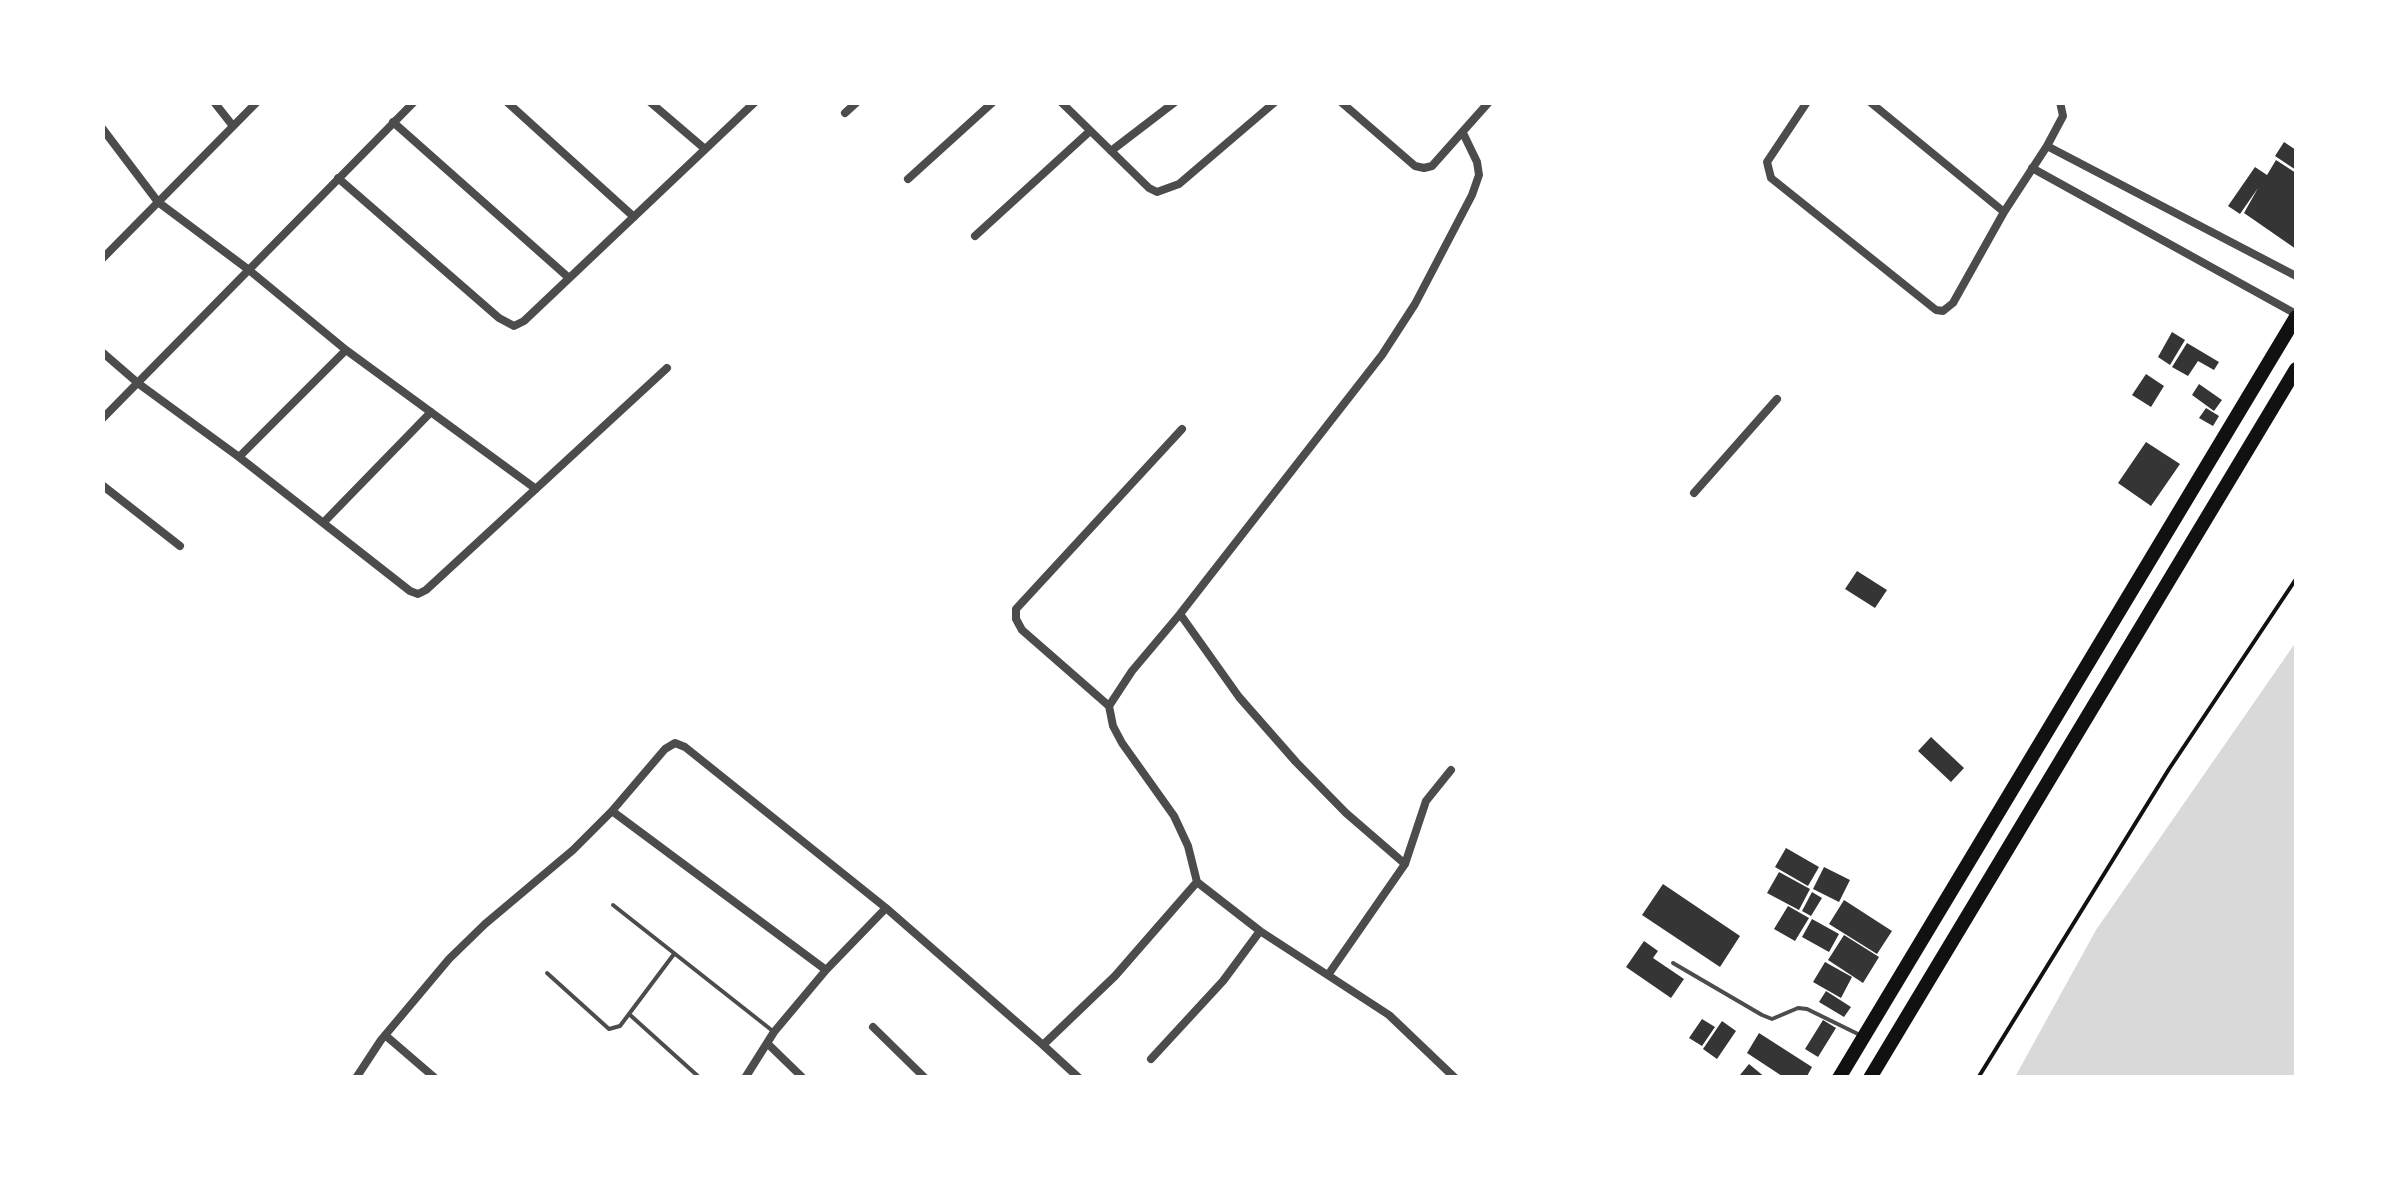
<!DOCTYPE html>
<style>
body{margin:0}
#map{position:relative;width:2399px;height:1180px;overflow:hidden;background:#fff;font-family:"Source Serif 4",serif}
canvas{display:block}
.frame{position:absolute;inset:0;border:105px solid #fff;pointer-events:none}
</style>
<div id="map">
<canvas width="2399" height="1180"></canvas>
<div class="frame"></div>
</div>
<script>
const context = document.querySelector('canvas').getContext('2d');
context.lineJoin = 'round';
function paint(path, color) {
  context.fillStyle = color;
  context.fill(path, 'evenodd');
}
function poly(rows) {
  const path = new Path2D();
  for (const r of rows) {
    path.moveTo(r[0], r[1]);
    for (let i = 2; i < r.length; i += 2) path.lineTo(r[i], r[i + 1]);
  }
  return path;
}
function stroke(path, color, width, dash) {
  context.strokeStyle = color;
  context.lineWidth = width;
  context.lineCap = dash ? 'butt' : 'round';
  context.setLineDash(dash || []);
  context.stroke(path);
}
paint(poly([
 [2296,642,2296,1077,2015,1077,2096,930]
]), '#d9d9d9');
paint(poly([
 [2284,142,2296,150,2296,170,2275,156],
 [2276,160,2296,173,2296,249,2244,213,2258,188,2240,214,2228,206,2255,167,2267,175],
 [2172,332,2185,340,2170,365,2158,357],
 [2187,343,2219,362,2214,370,2198,361,2188,376,2172,367],
 [2146,374,2164,386,2151,407,2132,395],
 [2199,384,2222,400,2214,411,2192,395],
 [2206,408,2219,416,2213,426,2199,418],
 [2146,442,2180,464,2151,506,2118,483],
 [1857,571,1887,590,1875,608,1845,589],
 [1931,737,1964,768,1951,782,1918,751],
 [1786,848,1819,867,1808,886,1775,867],
 [1824,867,1850,880,1839,902,1813,889],
 [1779,872,1810,889,1799,910,1767,893],
 [1663,884,1740,936,1720,967,1642,915],
 [1812,892,1822,898,1811,916,1802,911],
 [1844,900,1892,931,1877,954,1829,924],
 [1788,906,1809,918,1795,941,1774,929],
 [1812,919,1839,934,1829,952,1802,937],
 [1844,935,1879,957,1863,983,1828,960],
 [1644,941,1658,951,1653,958,1684,979,1671,998,1626,967],
 [1825,962,1852,977,1841,998,1813,982],
 [1826,991,1851,1007,1844,1017,1819,1002],
 [1702,1019,1715,1027,1702,1046,1689,1038],
 [1823,1020,1836,1028,1818,1057,1805,1049],
 [1722,1021,1736,1031,1717,1059,1703,1049],
 [1759,1033,1812,1067,1806,1078,1785,1078,1747,1053],
 [1749,1064,1766,1078,1743,1078,1740,1075]
]), '#353535');
stroke(poly([
 [1978,1078,2169,769,2296,579]
]), '#111', 4);
stroke(poly([
 [613,905,774,1032],
 [1673,963,1762,1015,1772,1019,1798,1008,1807,1009,1860,1035],
 [547,973,609,1029,620,1026,674,954],
 [629,1014,700,1078]
]), '#4c4c4c', 4);
stroke(poly([
 [214,102,233,126],
 [507,102,634,217],
 [650,102,705,149],
 [1061,102,1149,188,1157,192,1179,184,1275,102],
 [1341,102,1415,166,1424,168,1432,166,1489,102],
 [1807,102,1767,162,1771,178,1936,310,1943,311,1953,303,2004,212,2047,146,2063,116,2060,102],
 [1870,102,2004,212],
 [845,113,857,102],
 [393,122,569,278],
 [102,128,158,202,249,270,346,350,536,489],
 [2047,146,2296,276],
 [1111,151,1175,102],
 [2032,168,2296,314],
 [338,178,499,318,514,326,524,321,755,102],
 [908,179,993,102],
 [975,236,1090,131],
 [102,259,257,102],
 [102,352,139,384,239,457,410,591,418,594,426,590,667,368],
 [102,419,414,102],
 [239,457,346,350],
 [102,485,180,546],
 [1694,493,1777,399],
 [323,523,431,412],
 [1180,614,1239,697,1296,762,1346,813,1405,864],
 [1109,706,1022,630,1016,619,1016,609,1182,429],
 [612,811,826,970],
 [1197,882,1188,846,1174,816,1122,743,1113,726,1109,706,1132,671,1180,614,1382,355,1415,304,1472,195,1479,175,1477,162,1463,133],
 [1328,975,1405,864,1426,801,1451,770],
 [873,1027,925,1078],
 [385,1035,435,1078],
 [767,1043,803,1078],
 [1151,1059,1223,981,1260,931],
 [356,1078,381,1040,449,959,485,924,573,850,612,811,665,749,675,743,685,747,886,908,1043,1045],
 [745,1078,774,1032,826,970,886,908],
 [1079,1078,1043,1045,1115,976,1197,882,1260,931,1389,1015,1455,1078]
]), '#4c4c4c', 8);
stroke(poly([
 [1839,1078,2296,317],
 [1870,1078,2296,369]
]), '#111', 14);
</script>
